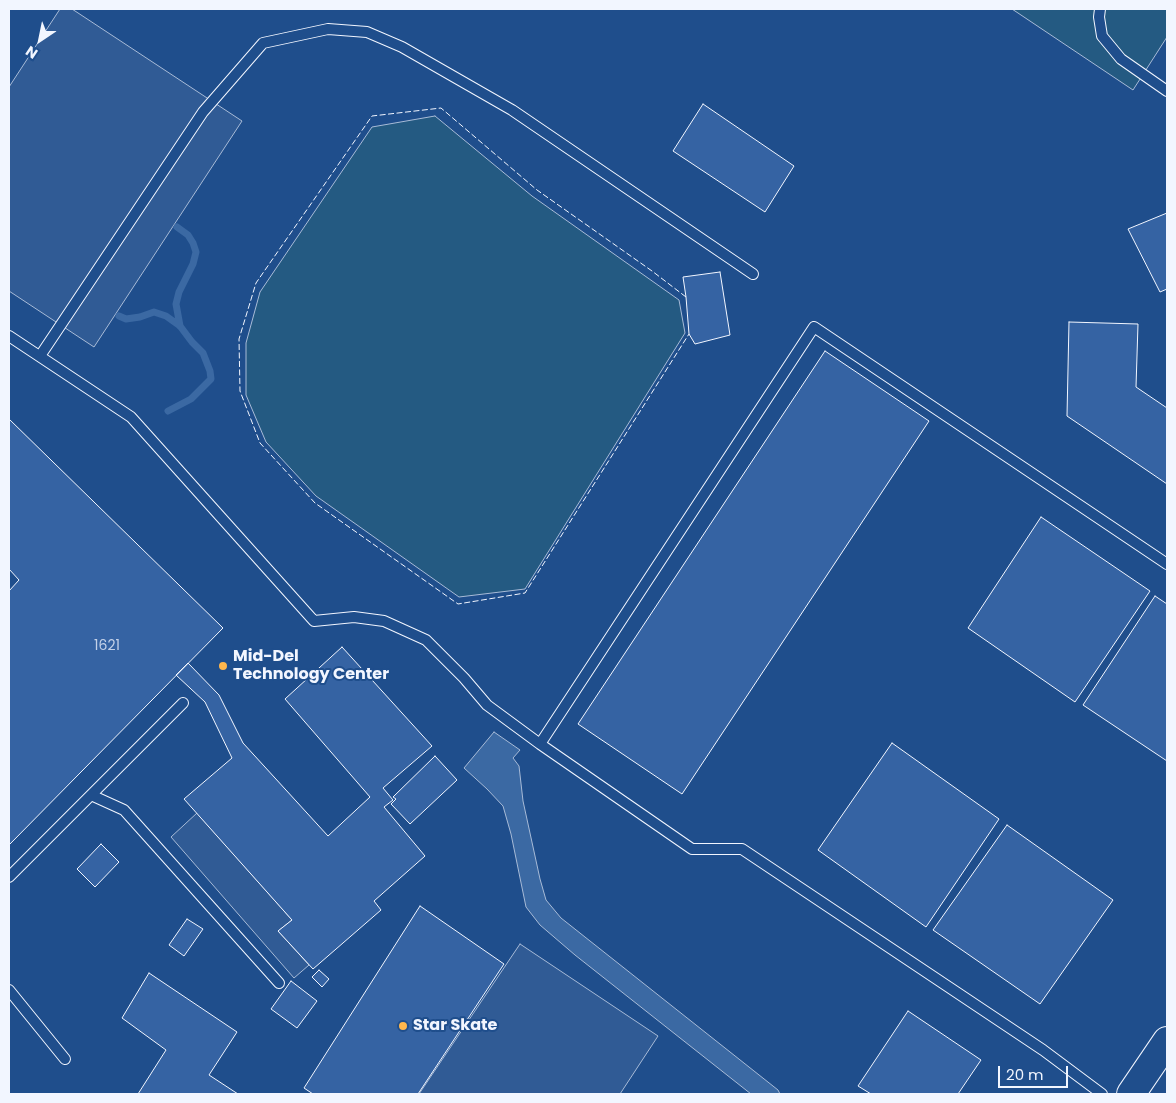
<!DOCTYPE html>
<style>
body{margin:0}
#map{position:relative;width:1176px;height:1103px;overflow:hidden;background:#1f4e8c;font-family:Poppins,sans-serif}
canvas{display:block}
.frame{position:absolute;inset:0;border:10px solid #f2f6ff;pointer-events:none}
.north{position:absolute;left:15px;top:15px;width:50px;height:50px;-webkit-text-stroke:4px #1f4e8c;paint-order:stroke;rotate:214deg;font-size:14px;font-weight:700;line-height:20px;text-align:center;color:#f2f6ff}
.north::after{content:'';display:block;margin:auto;width:18px;height:22px;background:#f2f6ff;clip-path:polygon(50% 0,100% 100%,50% 72%,0 100%)}
.scale{position:absolute;left:998px;top:1066px;width:70px;height:22px;box-sizing:border-box;border:2px solid #f2f6ff;border-top:0;padding-left:6px;font-size:15px;line-height:18px;white-space:nowrap;color:#f2f6ff;-webkit-text-stroke:4px #1f4e8c;paint-order:stroke}
</style>
<div id="map">
<canvas width="1176" height="1103"></canvas>
<div class="frame"></div>
<div class="north">N</div>
<div class="scale">20 m</div>
</div>
<script>
const context = document.querySelector('canvas').getContext('2d');
context.lineJoin = 'round';
function paint(path, color) {
  context.fillStyle = color;
  context.fill(path, 'evenodd');
}
function poly(rows) {
  const path = new Path2D();
  for (const r of rows) {
    path.moveTo(r[0], r[1]);
    for (let i = 2; i < r.length; i += 2) path.lineTo(r[i], r[i + 1]);
  }
  return path;
}
function stroke(path, color, width, dash) {
  context.strokeStyle = color;
  context.lineWidth = width;
  context.lineCap = dash ? 'butt' : 'round';
  context.setLineDash(dash || []);
  context.stroke(path);
}
function label(font, color, halo, rows, align = 'center') {
  context.font = font + ' Poppins,sans-serif';
  context.lineWidth = 4;
  context.setLineDash([]);
  context.textBaseline = 'middle';
  context.strokeStyle = halo;
  context.fillStyle = color;
  for (const [text, x, y, turn = 0] of rows) {
    context.save();
    context.translate(x, y);
    context.rotate((+turn || 0) * Math.PI / 180);
    context.textAlign = isNaN(turn) ? turn : align;
    if (halo) context.strokeText(text, 0, 0);
    context.fillText(text, 0, 0);
    context.restore();
  }
}
const green = poly([
 [1012,9,1167,9,1167,37,1133,90,1012,9],
 [435,116,532,196,679,300,685,333,525,589,459,597,316,496,266,442,246,395,246,343,260,292,372,127,435,116]
]);
paint(green, '#245a82');
stroke(green, '#a8bbd7', 1);
const parking = poly([
 [60,9,72,9,242,121,94,347,9,291,9,87,60,9],
 [197,813,292,920,278,931,309,965,294,978,171,837,197,813],
 [520,944,658,1036,620,1094,419,1094,520,944]
]);
paint(parking, '#305b95');
stroke(parking, '#a8bbd7', 1);
const water = poly([
 [494,732,520,750,513,758,519,766,523,801,540,879,546,900,561,918,778,1090,780,1094,751,1094,575,955,540,925,526,907,511,834,503,806,487,789,464,768,494,732]
]);
paint(water, '#3b69a3');
stroke(water, '#a8bbd7', 1);
stroke(poly([
 [177,227,188,235,193,243,196,252,193,264,179,292,176,304,180,326],
 [119,316,126,319,140,317,154,312,166,316,180,326,192,342,203,353,210,371,211,379,191,399,168,411]
]), '#3b69a3', 7);
const building = poly([
 [703,104,794,166,765,212,673,151,703,104],
 [1167,213,1167,289,1160,292,1128,229,1167,213],
 [720,272,730,335,695,344,689,334,686,297,683,277,720,272],
 [1069,322,1138,324,1136,387,1167,408,1167,484,1067,416,1069,322],
 [825,351,929,421,682,794,578,724,825,351],
 [9,419,223,628,9,845,9,591,19,580,9,569,9,419],
 [1041,517,1150,591,1075,702,968,628,1041,517],
 [1155,596,1167,604,1167,761,1083,705,1155,596],
 [342,647,432,746,383,788,393,800,384,807,425,856,374,901,381,910,313,969,278,931,292,920,184,799,232,758,205,702,176,675,188,663,219,695,243,743,328,836,370,797,285,699,342,647],
 [892,743,999,819,926,927,818,850,892,743],
 [435,756,457,780,410,824,391,804,396,799,393,797,435,756],
 [1007,825,1113,900,1040,1004,933,930,1007,825],
 [101,844,119,862,95,887,77,869,101,844],
 [420,906,504,964,418,1094,313,1094,304,1088,420,906],
 [187,919,203,929,184,956,169,945,187,919],
 [319,970,329,979,322,987,312,977,319,970],
 [149,973,237,1032,209,1075,238,1094,138,1094,166,1050,122,1018,149,973],
 [291,981,317,1001,297,1028,271,1009,291,981],
 [908,1011,981,1060,958,1094,871,1094,858,1086,908,1011]
]);
paint(building, '#3563a3');
stroke(building, '#f2f6ff', 1);
const service = poly([
 [1100,9,1099,17,1102,36,1121,59,1167,91],
 [9,336,131,417,314,621,354,617,384,621,426,640,464,678,487,705,540,744],
 [40,356,203,112,263,43,328,29,367,32,402,47,512,110,753,274],
 [91,795,124,810,279,983],
 [9,877,183,703],
 [9,990,65,1059],
 [1102,1094,1043,1050,742,849,692,849,540,744,814,327,1167,564]
]);
const primary = poly([
 [1131,1094,1167,1041]
]);
stroke(service, '#f2f6ff', 12);
stroke(primary, '#f2f6ff', 30);
stroke(service, '#1f4e8c', 10);
stroke(primary, '#1f4e8c', 28);
stroke(poly([
 [686,297,652,271,537,190,441,108,372,116,256,283,239,339,240,391,260,443,315,503,458,604,525,593,689,334]
]), '#f2f6ff', 1, [6, 2.5]);
for (const [x, y, r, color] of [
 [223,666,5,"#ffb74d"],
 [403,1026,5,"#ffb74d"]
]) {
  const dot = new Path2D();
  dot.arc(x, y, r, 0, 2 * Math.PI);
  context.fillStyle = color;
  context.fill(dot);
  stroke(dot, '#1f4e8c', 2);
}
label('14px', '#c3d1e8', null, [
 ["1621",107,646]
]);
label('bold 16px', '#f2f6ff', '#1f4e8c', [
 ["Mid-Del",233,657],
 ["Technology Center",233,675],
 ["Star Skate",413,1026]
], 'left');
</script>
